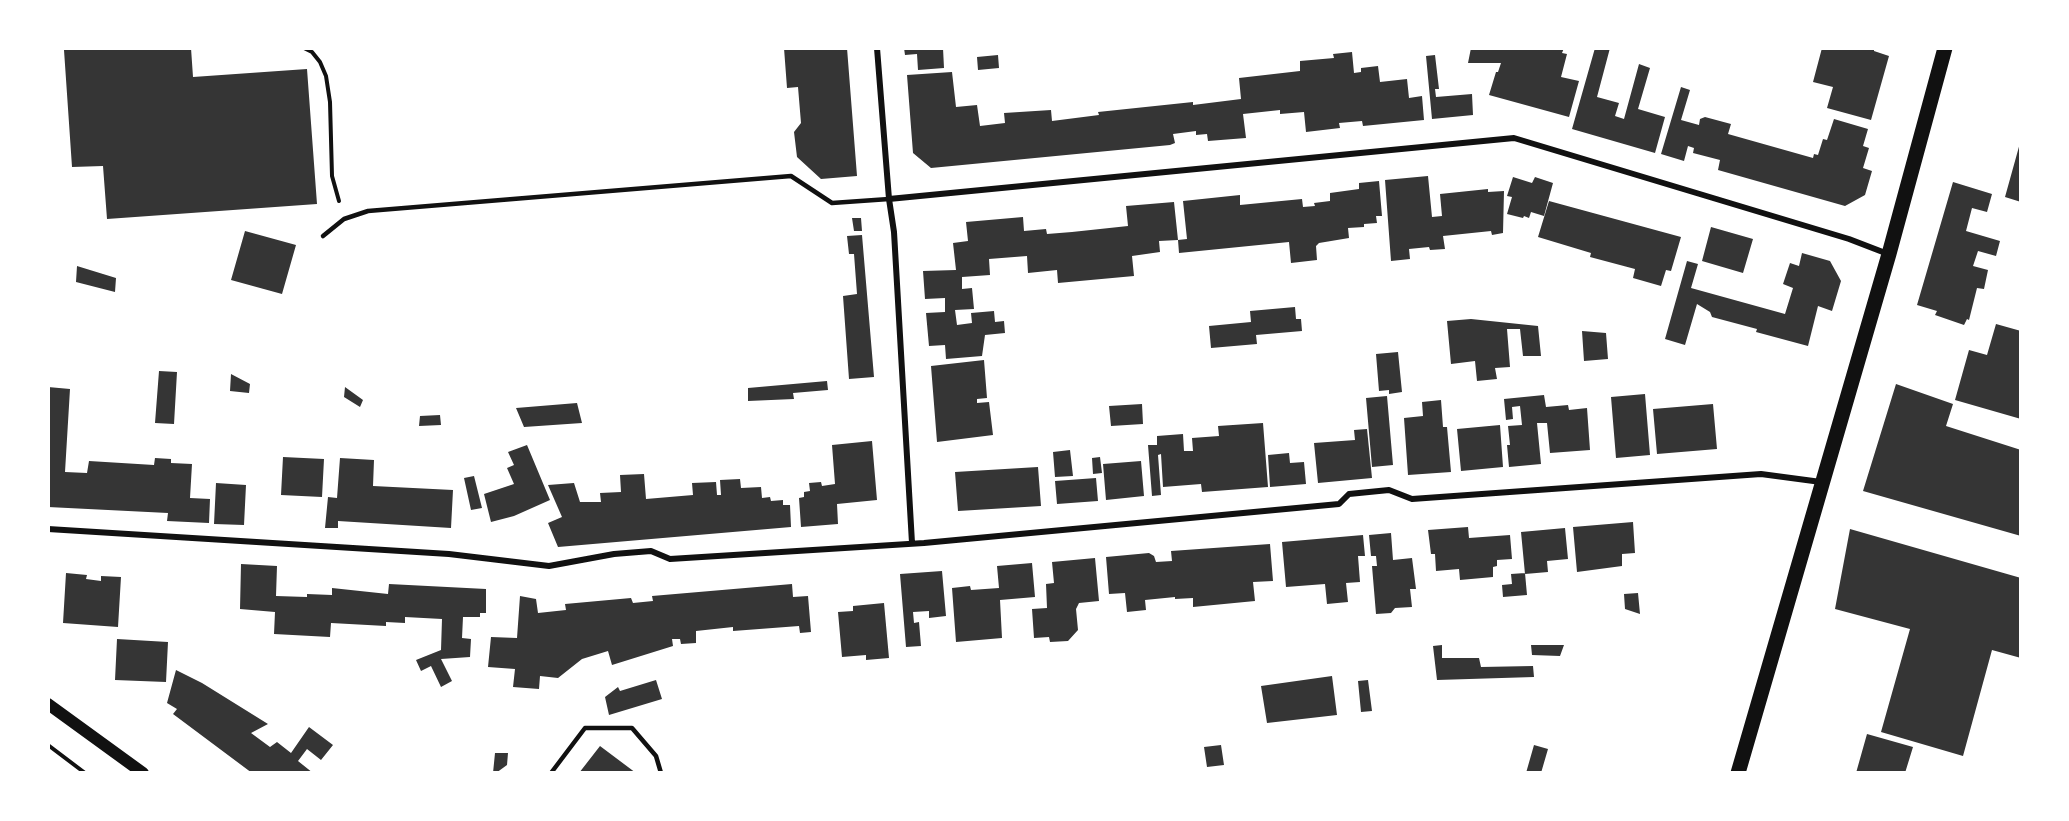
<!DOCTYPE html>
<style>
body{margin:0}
#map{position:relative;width:2069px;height:821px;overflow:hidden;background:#fff;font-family:"Source Serif 4",serif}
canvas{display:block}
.frame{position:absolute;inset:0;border:50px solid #fff;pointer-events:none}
</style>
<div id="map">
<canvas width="2069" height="821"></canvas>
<div class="frame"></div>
</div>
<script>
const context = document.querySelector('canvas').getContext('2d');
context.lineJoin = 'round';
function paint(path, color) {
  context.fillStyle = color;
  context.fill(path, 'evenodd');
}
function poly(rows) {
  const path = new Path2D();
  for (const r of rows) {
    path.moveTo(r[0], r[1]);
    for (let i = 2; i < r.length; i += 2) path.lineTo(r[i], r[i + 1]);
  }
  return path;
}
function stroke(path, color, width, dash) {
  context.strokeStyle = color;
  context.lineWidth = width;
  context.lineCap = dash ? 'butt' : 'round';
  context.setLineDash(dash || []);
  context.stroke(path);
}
paint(poly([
 [97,48,191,48,193,77,307,69,317,204,107,219,103,166,72,167,64,50],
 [784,48,847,48,857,176,821,179,797,157,794,132,801,123,798,87,787,88],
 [904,48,943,48,944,68,918,70,917,54,905,55],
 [1471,48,1564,48,1562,53,1567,54,1561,77,1579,81,1569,117,1489,95,1496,72,1498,72,1501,63,1468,63],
 [1595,48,1610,48,1597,97,1619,103,1615,116,1624,119,1639,64,1650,68,1638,109,1665,117,1655,153,1572,129],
 [1822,48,1874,48,1874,51,1889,56,1871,120,1827,108,1833,87,1813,82],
 [1352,52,1354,73,1361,72,1361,68,1378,66,1380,82,1407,79,1409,98,1422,96,1424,120,1363,126,1362,121,1339,123,1340,128,1306,132,1304,112,1280,114,1280,110,1243,114,1246,138,1208,141,1207,134,1196,135,1196,131,1173,134,1175,143,1170,145,931,168,913,153,907,75,952,72,956,107,977,105,980,126,1005,123,1004,113,1051,110,1052,121,1099,115,1098,112,1193,102,1193,105,1241,99,1239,78,1300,71,1300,61,1334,58,1333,54],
 [998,55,999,68,978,70,977,57],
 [1435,55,1439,89,1435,89,1436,97,1472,94,1473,115,1432,119,1426,56],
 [1681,87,1690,90,1681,120,1699,125,1700,119,1705,117,1731,124,1728,134,1813,158,1814,154,1818,155,1823,139,1827,140,1834,119,1868,129,1863,146,1869,148,1863,168,1872,171,1865,195,1845,206,1718,170,1720,160,1693,153,1694,148,1688,146,1684,161,1661,154],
 [2020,143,2021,143,2021,202,2005,197],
 [1428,176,1432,217,1442,216,1440,194,1488,189,1488,192,1504,191,1503,233,1492,235,1491,231,1443,236,1445,249,1430,250,1429,247,1409,249,1410,259,1391,261,1385,180],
 [1513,177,1532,183,1535,177,1553,183,1544,216,1531,212,1529,218,1524,216,1523,218,1507,214,1512,197,1507,196],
 [1379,181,1382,216,1376,216,1377,223,1364,224,1364,227,1348,228,1349,238,1319,243,1316,246,1317,260,1291,263,1289,242,1179,253,1178,240,1187,239,1183,201,1240,195,1240,205,1302,199,1303,207,1315,206,1314,203,1330,201,1330,193,1359,189,1359,183],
 [1953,182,1992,194,1987,212,1972,208,1966,231,2000,241,1996,256,1978,251,1973,266,1988,270,1984,289,1977,288,1969,320,1967,319,1964,325,1935,315,1937,311,1917,305],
 [1549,201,1681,237,1671,271,1666,270,1661,286,1633,278,1635,269,1590,257,1591,253,1538,237],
 [1174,202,1178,240,1159,241,1160,252,1132,256,1134,276,1058,283,1057,270,1028,273,1027,256,989,259,990,275,962,277,962,289,972,288,974,309,955,310,957,325,972,323,971,313,994,311,995,322,1004,321,1005,333,985,335,982,356,946,359,945,345,929,346,926,313,945,312,945,298,925,299,923,271,956,270,953,243,968,241,966,222,1023,217,1024,231,1046,229,1047,234,1072,232,1128,226,1126,206],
 [852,218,861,218,862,231,854,231],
 [1711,227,1753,239,1743,273,1702,261],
 [245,231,296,245,282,294,231,280],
 [862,235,874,377,849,379,843,296,857,294,854,254,849,254,847,236],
 [1802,253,1830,261,1841,281,1832,311,1818,306,1808,346,1756,332,1757,329,1712,317,1710,312,1697,304,1685,345,1665,339,1687,261,1698,264,1691,288,1785,314,1793,288,1783,284,1790,263,1799,266],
 [77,266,116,278,115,292,76,282],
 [1295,307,1296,319,1301,319,1302,331,1256,335,1257,344,1211,348,1209,326,1251,322,1250,311],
 [1471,319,1538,326,1541,356,1523,356,1520,329,1507,329,1510,367,1495,368,1497,379,1477,381,1475,361,1451,364,1447,321],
 [1996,324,2021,331,2019,365,2021,365,2021,419,1955,400,1969,350,1987,355],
 [1582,331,1606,333,1608,359,1584,361],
 [1398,352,1402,392,1389,394,1389,390,1379,391,1376,354],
 [984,360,987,398,977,399,977,403,989,402,993,435,937,442,931,366],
 [159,371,177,372,174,424,155,423],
 [231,374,250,384,249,393,230,391],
 [827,381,828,390,793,393,794,399,748,401,748,388],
 [1896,384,1953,404,1946,426,2021,450,2021,536,1863,491],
 [48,387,70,389,65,472,87,473,89,461,154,465,155,458,171,459,171,463,192,464,190,498,210,499,209,523,167,521,168,513,48,507],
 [345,387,363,400,360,407,344,397],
 [1645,394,1650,455,1616,458,1611,397],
 [1544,395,1546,407,1568,405,1569,410,1587,408,1590,450,1550,453,1547,423,1537,423,1541,464,1509,467,1507,445,1510,445,1508,426,1522,425,1520,406,1512,407,1513,419,1506,420,1504,399],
 [1387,396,1393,465,1372,467,1366,398],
 [1441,400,1443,427,1447,427,1451,472,1408,475,1404,418,1423,416,1422,402],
 [577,403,582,423,524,427,516,408],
 [1142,404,1143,424,1111,426,1109,406],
 [1713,404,1717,449,1657,454,1653,409],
 [440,415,441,425,419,426,420,416],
 [1263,423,1268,487,1202,492,1201,484,1163,487,1161,454,1158,455,1161,495,1152,496,1148,445,1157,445,1157,436,1183,434,1184,451,1193,451,1192,438,1219,436,1218,426],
 [1500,425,1503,467,1461,471,1457,429],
 [1367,429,1372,478,1318,483,1314,443,1355,440,1354,430],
 [872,441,877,500,837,504,838,524,801,527,799,498,804,497,804,492,810,491,809,483,821,482,822,486,835,484,832,445],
 [527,445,550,500,514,516,491,522,484,494,514,484,507,468,514,465,508,452],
 [1070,450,1073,476,1055,477,1053,452],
 [1289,453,1290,463,1304,462,1306,484,1270,487,1268,455],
 [283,457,324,459,322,497,281,495],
 [1100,457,1102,473,1093,474,1092,458],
 [340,458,374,460,373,486,453,490,451,528,338,521,338,528,325,528,328,497,337,498],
 [1141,461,1144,496,1106,500,1103,464],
 [1038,467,1041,506,958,511,955,472],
 [644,474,646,499,693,495,692,483,716,482,717,495,721,495,720,480,740,479,741,488,761,487,762,498,770,497,771,501,783,500,783,505,790,505,791,527,558,547,548,523,562,517,548,485,574,483,580,502,601,502,600,493,621,492,620,475],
 [474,476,482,508,471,510,464,478],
 [1096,478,1098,501,1057,504,1055,481],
 [216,483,246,485,244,525,214,524],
 [1633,522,1635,553,1622,554,1622,566,1577,572,1573,527],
 [1468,527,1469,538,1510,535,1512,559,1497,560,1497,566,1493,567,1493,577,1460,580,1459,569,1436,571,1435,554,1431,554,1428,530],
 [1565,528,1568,559,1547,561,1548,572,1525,574,1521,532],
 [1850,529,2021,578,2021,658,1992,650,1963,756,1881,732,1910,629,1835,609],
 [1391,533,1393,560,1412,558,1416,589,1410,589,1412,607,1395,608,1391,613,1376,614,1372,566,1377,566,1376,556,1371,556,1369,535],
 [1363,535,1365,556,1358,556,1360,582,1346,583,1348,602,1327,604,1325,584,1286,587,1282,542],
 [1270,544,1273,581,1253,582,1255,601,1193,607,1193,598,1175,599,1175,597,1145,600,1146,610,1127,612,1125,593,1109,594,1106,557,1149,553,1154,556,1156,562,1172,561,1171,551],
 [1095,558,1099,601,1079,603,1076,609,1078,630,1068,641,1050,642,1049,637,1034,638,1032,609,1047,608,1046,584,1054,583,1052,562],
 [1032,563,1035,597,1000,600,1002,638,956,642,952,588,970,586,971,590,999,588,997,566],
 [241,564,277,566,276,596,307,597,307,594,332,595,332,588,388,594,389,584,486,589,486,613,480,613,480,617,463,617,462,638,471,639,470,657,441,659,452,681,441,687,431,666,421,671,416,660,441,650,442,619,405,617,405,623,386,622,386,626,331,623,330,637,274,634,275,612,240,609],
 [942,571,946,616,929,618,929,611,913,612,914,623,919,622,921,646,906,647,900,574],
 [66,573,87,575,86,579,101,581,101,576,121,577,118,627,63,623],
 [1525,573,1527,595,1503,597,1502,585,1512,584,1511,574],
 [792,584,793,597,808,596,811,632,800,633,799,626,733,631,733,627,696,631,696,643,681,644,680,639,672,639,673,646,612,665,608,651,582,659,558,678,540,676,539,689,513,687,515,669,488,667,491,637,517,638,520,596,536,599,538,613,566,610,565,604,631,598,633,603,653,601,652,596],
 [1638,593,1640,614,1625,609,1624,594],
 [884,603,889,658,866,660,866,655,842,657,838,612,853,611,853,606],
 [117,639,168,642,166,682,115,680],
 [1442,645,1442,658,1479,658,1481,667,1533,666,1534,677,1437,680,1433,646],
 [1531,645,1564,645,1560,656,1532,655],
 [176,670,202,683,268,724,251,733,270,747,277,742,291,753,309,727,333,745,321,760,307,749,298,761,313,773,252,773,173,714,177,709,167,703],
 [1332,676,1337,715,1267,723,1261,686],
 [656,680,662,699,609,715,605,697,618,687,620,691],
 [1368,680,1372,711,1361,712,1358,681],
 [1867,734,1913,747,1905,773,1856,773],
 [1221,745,1224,765,1207,767,1204,747],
 [1534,745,1548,749,1541,773,1526,773],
 [600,746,636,773,579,773],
 [495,753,508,753,507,765,496,773,493,773]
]), '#353535');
stroke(poly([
 [304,48,312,52,320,62,326,76,330,102,332,176,339,201],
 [48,745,85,773]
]), '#111', 4);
stroke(poly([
 [323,236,344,219,368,211,791,176,832,203,889,199],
 [551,773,585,728,632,728,656,756,661,773]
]), '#111', 4.5);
stroke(poly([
 [877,48,889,199,894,232,912,543],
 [889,199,1514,138,1849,239,1888,254],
 [48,529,449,554,549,566,614,554,651,551,670,559,924,543,1339,504,1349,494,1389,490,1412,499,1761,474,1821,482]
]), '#111', 6);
stroke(poly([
 [48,704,143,773]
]), '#111', 12);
stroke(poly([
 [1738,773,1889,254,1945,48]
]), '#111', 15);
</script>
